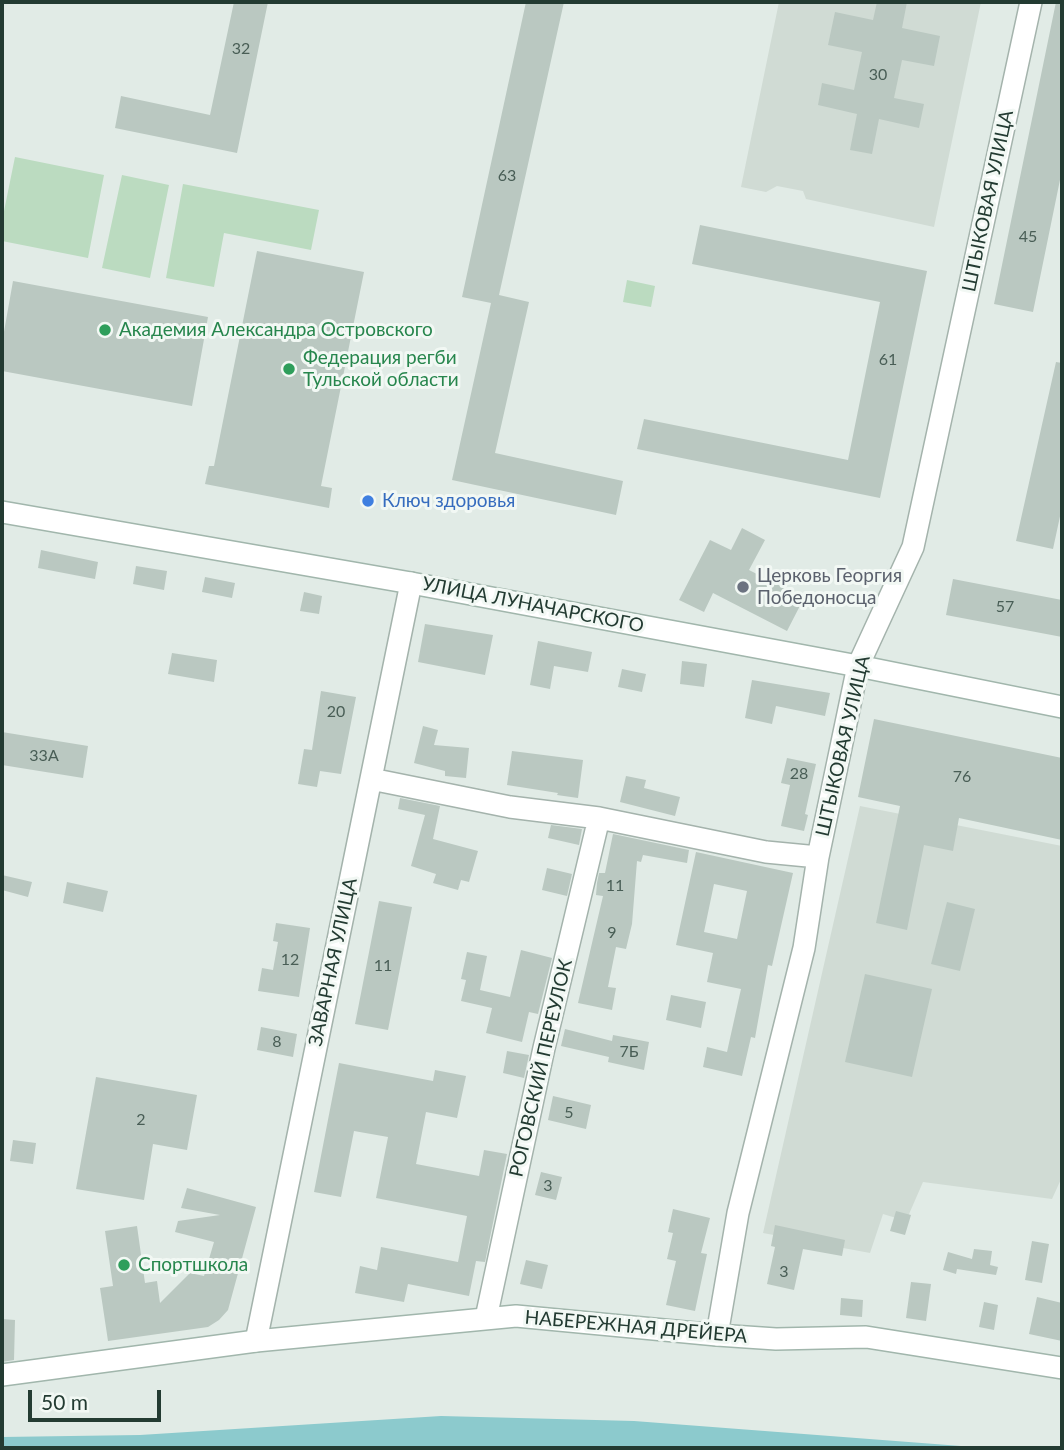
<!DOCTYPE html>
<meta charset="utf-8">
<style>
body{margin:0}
#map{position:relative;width:1064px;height:1450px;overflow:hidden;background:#e1ebe6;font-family:Lato,sans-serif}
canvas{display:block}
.frame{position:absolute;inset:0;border:4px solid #233b32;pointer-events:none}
.scale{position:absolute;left:28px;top:1390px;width:133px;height:32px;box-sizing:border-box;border:4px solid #233b32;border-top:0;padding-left:9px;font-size:21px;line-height:24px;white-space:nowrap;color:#233b32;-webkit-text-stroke:5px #f2f8f4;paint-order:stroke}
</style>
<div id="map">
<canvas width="1064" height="1450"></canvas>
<div class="frame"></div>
<div class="scale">50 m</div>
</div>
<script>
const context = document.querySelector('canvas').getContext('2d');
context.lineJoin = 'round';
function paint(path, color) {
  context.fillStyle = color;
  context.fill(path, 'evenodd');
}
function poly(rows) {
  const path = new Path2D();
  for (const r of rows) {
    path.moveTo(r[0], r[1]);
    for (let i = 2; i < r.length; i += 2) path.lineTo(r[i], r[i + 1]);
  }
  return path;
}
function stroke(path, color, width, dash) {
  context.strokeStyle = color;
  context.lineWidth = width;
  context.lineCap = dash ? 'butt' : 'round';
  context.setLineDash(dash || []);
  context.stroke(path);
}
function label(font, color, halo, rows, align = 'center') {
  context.font = font + ' Lato,sans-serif';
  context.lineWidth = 6;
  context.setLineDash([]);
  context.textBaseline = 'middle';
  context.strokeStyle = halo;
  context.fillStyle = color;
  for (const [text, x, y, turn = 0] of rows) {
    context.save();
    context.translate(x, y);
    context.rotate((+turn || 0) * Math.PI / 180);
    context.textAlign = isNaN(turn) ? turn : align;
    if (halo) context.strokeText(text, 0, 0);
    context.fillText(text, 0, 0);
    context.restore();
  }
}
paint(poly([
 [779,2,981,2,934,227,806,199,803,191,777,186,766,192,741,187],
 [860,806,1062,846,1062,1177,1052,1199,923,1182,906,1221,883,1214,870,1253,763,1233]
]), '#d0dbd4');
paint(poly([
 [15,157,104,175,88,258,2,241,2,221],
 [122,175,169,185,150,278,102,268],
 [183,184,319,210,311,250,224,233,214,287,166,278],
 [627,280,655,286,651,307,623,302]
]), '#bbdbc0');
paint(poly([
 [441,1416,634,1421,987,1448,2,1448,2,1437,140,1435]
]), '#8ccacd');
paint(poly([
 [234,2,268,2,237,153,115,128,121,96,210,115],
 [526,2,564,2,499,295,529,302,495,453,623,481,616,515,452,480,491,303,462,297],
 [877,2,907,2,902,28,940,36,934,66,902,60,894,98,924,104,919,128,879,119,872,154,850,150,857,114,818,105,822,83,854,90,862,52,828,45,835,12,873,20],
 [1056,2,1062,3,1062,170,1033,312,994,304],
 [700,225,927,271,880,498,637,449,644,419,848,460,880,302,692,264],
 [257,251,364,272,321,486,332,488,329,508,205,484,209,466,214,466],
 [13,281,208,317,192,406,2,371,2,343],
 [1056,362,1062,363,1062,507,1053,549,1016,541],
 [742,528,765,540,749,570,804,598,787,631,713,593,704,612,679,600,710,540,731,550],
 [41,550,98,562,95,579,38,568],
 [136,566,167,571,164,590,133,584],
 [205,577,235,583,232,598,202,592],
 [953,579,1062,600,1062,637,946,615],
 [304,592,322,596,319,614,300,611],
 [425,624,493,635,485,675,418,662],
 [538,641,592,652,588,672,554,666,550,689,530,685],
 [172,653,217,660,214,682,168,674],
 [682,661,707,664,704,687,680,684],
 [622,669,646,674,642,692,618,687],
 [752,680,830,693,825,716,776,706,772,724,745,718],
 [321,691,356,697,341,774,320,771,317,787,298,784,304,749,312,750],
 [874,719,1062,758,1062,840,959,818,953,851,924,845,907,930,876,923,900,806,858,797],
 [423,726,438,730,434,745,469,748,466,778,445,776,445,771,414,763],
 [2,732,88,746,83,778,2,765],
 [512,751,583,760,578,798,557,795,558,793,507,785],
 [787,758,816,764,805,814,808,815,804,831,781,826,790,785,781,783],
 [626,776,646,780,644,788,680,797,675,816,620,802],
 [400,798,440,806,433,839,478,851,469,882,461,880,458,890,433,883,436,874,411,866,425,815,398,809],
 [551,825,582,829,579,845,548,838],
 [613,834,689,850,687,863,643,855,641,862,637,861,632,924,626,949,616,947,608,987,616,988,612,1010,578,1003,603,896,596,895,597,883,599,873,605,873],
 [696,852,793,873,772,966,768,965,755,1038,751,1037,742,1076,703,1067,707,1047,727,1052,741,989,707,982,713,953,676,945],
 [714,884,747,891,737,939,704,932],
 [547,868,572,874,567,896,542,890],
 [2,875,32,882,28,897,2,890],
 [67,882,108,891,103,912,63,903],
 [379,901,412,907,388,1030,355,1024],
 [947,902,975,909,960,971,931,964],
 [276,923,310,928,299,997,258,991,262,968,273,970,278,942,273,941],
 [521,950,552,958,538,1014,529,1012,522,1042,486,1033,492,1008,461,1001,466,980,461,979,467,952,487,956,480,990,510,997],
 [865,974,932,989,912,1077,845,1062],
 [671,995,706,1002,701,1028,666,1020],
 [261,1027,297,1034,293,1057,257,1050],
 [565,1029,612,1041,613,1035,649,1042,644,1070,608,1062,609,1057,561,1046],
 [507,1051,529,1055,524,1078,503,1073],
 [339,1063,433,1081,435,1070,466,1076,457,1118,426,1112,416,1164,479,1176,484,1150,507,1154,485,1262,476,1261,469,1296,408,1284,404,1302,355,1293,360,1266,377,1270,381,1247,458,1262,467,1216,376,1198,388,1137,354,1131,341,1197,314,1192],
 [96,1077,197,1095,187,1150,153,1144,144,1200,76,1189],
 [553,1096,591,1105,586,1129,548,1120],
 [13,1140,36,1143,33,1164,10,1161],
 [541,1172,562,1177,556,1200,535,1195],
 [187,1188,256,1207,228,1310,219,1320,208,1327,108,1341,100,1288,113,1286,105,1231,137,1226,145,1283,157,1281,160,1303,190,1273,204,1276,214,1242,175,1232,178,1221,220,1215,181,1208],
 [673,1209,710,1218,701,1253,707,1254,695,1311,666,1305,676,1261,667,1259,673,1233,668,1232],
 [896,1211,911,1215,905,1235,890,1231],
 [775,1225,845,1240,842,1256,803,1249,794,1290,767,1284,775,1247,771,1246],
 [1032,1241,1049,1244,1042,1283,1025,1280],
 [974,1249,992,1251,990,1265,998,1267,996,1275,957,1269,956,1274,943,1270,948,1252,972,1259],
 [526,1260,548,1265,542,1289,520,1284],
 [911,1282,931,1284,926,1321,906,1318],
 [1037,1297,1062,1303,1062,1341,1029,1334],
 [841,1298,863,1300,862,1317,840,1315],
 [984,1302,998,1305,994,1330,979,1327],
 [2,1319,15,1320,14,1360,2,1362]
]), '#bac8c1');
const street = poly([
 [371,779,510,807,599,818,766,852,818,857],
 [486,1318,544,1048,599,818],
 [717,1335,738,1213,804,948,818,857,858,666,913,547,1031,2],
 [256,1341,411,583]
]);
const secondary = poly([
 [2,512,411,583,858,666,1062,707],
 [2,1375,256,1341,516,1316,717,1335,776,1339,866,1337,1062,1368]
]);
stroke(street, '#a4b3ac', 24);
stroke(secondary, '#a1b6ac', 24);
stroke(street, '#fff', 21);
stroke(secondary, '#fff', 21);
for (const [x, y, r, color] of [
 [105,330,7,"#2e9e5b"],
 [289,369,7,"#2e9e5b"],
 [368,501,7,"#3f7fe0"],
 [743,587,7,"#6b7280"],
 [124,1265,7,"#2e9e5b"]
]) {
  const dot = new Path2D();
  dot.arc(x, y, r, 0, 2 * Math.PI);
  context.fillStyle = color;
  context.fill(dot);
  stroke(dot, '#f2f8f4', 2.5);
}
label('16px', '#495e56', null, [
 ["32",241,49],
 ["30",878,75],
 ["63",507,176],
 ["45",1028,237],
 ["61",888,360],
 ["57",1005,607],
 ["20",336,712],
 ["33А",44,756],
 ["28",799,774],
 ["76",962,777],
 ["11",615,886],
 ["9",612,933],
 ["12",290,960],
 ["11",383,966],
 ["8",277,1042],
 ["7Б",629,1052],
 ["5",569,1113],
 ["2",141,1120],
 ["3",548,1186],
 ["3",784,1272]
]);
label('19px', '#233b32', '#f2f8f4', [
 ["ШТЫКОВАЯ УЛИЦА",988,201,-78],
 ["УЛИЦА ЛУНАЧАРСКОГО",533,605,11],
 ["ШТЫКОВАЯ УЛИЦА",843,746,-77],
 ["ЗАВАРНАЯ УЛИЦА",333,962,-78],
 ["РОГОВСКИЙ ПЕРЕУЛОК",541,1068,-77],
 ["НАБЕРЕЖНАЯ ДРЕЙЕРА",636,1327,5]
]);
label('19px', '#27864d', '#f2f8f4', [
 ["Академия Александра Островского",119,330],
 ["Федерация регби",303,358],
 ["Тульской области",303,380],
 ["Спортшкола",138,1265]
], 'left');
label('19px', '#366cbe', '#f2f8f4', [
 ["Ключ здоровья",382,501]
], 'left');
label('19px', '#5b616d', '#f2f8f4', [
 ["Церковь Георгия",757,576],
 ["Победоносца",757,598]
], 'left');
</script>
